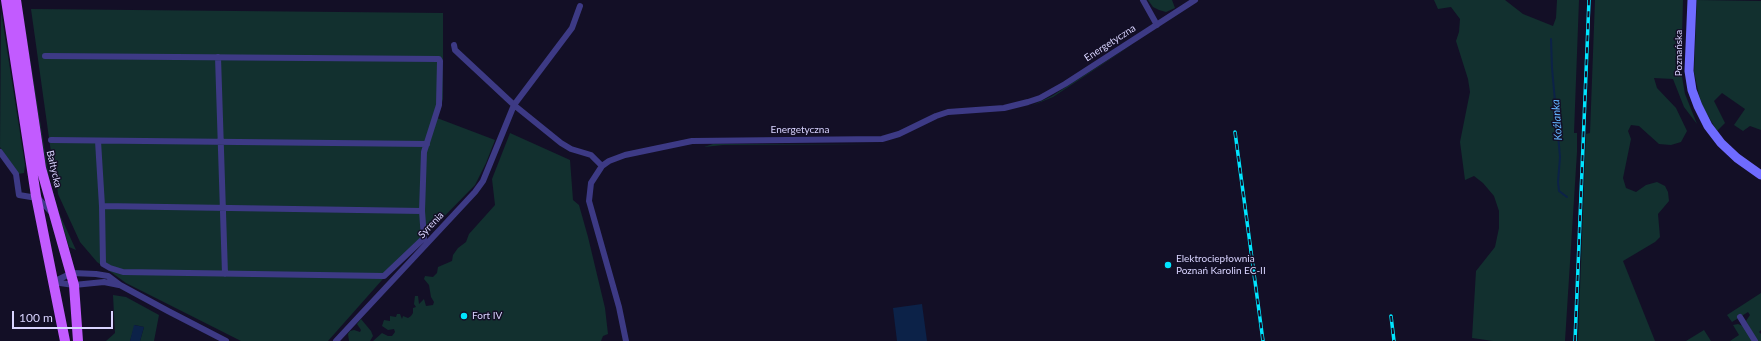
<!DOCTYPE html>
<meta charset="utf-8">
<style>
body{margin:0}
#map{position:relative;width:1761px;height:341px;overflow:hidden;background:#130f26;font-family:Lato,sans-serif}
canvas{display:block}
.scale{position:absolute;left:12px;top:311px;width:101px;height:18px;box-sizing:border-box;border:2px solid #d9d4ff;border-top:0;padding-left:5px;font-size:12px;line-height:14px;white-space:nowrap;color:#d9d4ff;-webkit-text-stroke:3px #130f26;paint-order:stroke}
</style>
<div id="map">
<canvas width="1761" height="341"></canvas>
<div class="scale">100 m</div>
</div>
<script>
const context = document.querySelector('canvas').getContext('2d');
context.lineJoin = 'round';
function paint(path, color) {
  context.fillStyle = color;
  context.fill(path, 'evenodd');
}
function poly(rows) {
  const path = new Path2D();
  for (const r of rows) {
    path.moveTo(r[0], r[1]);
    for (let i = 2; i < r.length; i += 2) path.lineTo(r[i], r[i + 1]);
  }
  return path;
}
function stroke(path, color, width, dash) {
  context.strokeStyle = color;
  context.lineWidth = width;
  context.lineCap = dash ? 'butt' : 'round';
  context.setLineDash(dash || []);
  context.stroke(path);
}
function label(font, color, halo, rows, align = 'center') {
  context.font = font + ' Lato,sans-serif';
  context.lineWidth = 3;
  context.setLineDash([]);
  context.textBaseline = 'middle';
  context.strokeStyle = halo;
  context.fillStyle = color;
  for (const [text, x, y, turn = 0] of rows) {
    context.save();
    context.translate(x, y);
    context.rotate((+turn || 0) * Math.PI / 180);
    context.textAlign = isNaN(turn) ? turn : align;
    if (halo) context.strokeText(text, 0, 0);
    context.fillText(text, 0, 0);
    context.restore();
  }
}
paint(poly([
 [21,0,49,178,59,213,76,250,69,247,48,179],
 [1148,0,1172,0,1175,8,1166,12,1159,10,1153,7],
 [1434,0,1505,0,1523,14,1553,26,1556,18,1557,0,1579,0,1574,133,1577,133,1577,152,1565,341,1493,341,1472,338,1476,271,1495,247,1499,228,1499,211,1494,196,1483,183,1474,176,1465,180,1460,142,1470,92,1468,79,1456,41,1459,32,1460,19,1451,7,1438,9],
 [1595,0,1683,0,1681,71,1685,94,1697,124,1684,107,1673,79,1654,78,1657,88,1676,108,1687,131,1681,142,1671,145,1659,144,1639,126,1631,125,1628,131,1631,139,1623,178,1626,188,1636,192,1646,185,1657,182,1665,186,1668,192,1669,201,1658,214,1660,237,1655,242,1623,261,1655,341,1578,341,1586,134,1590,133],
 [1697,0,1761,1,1761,130,1750,126,1743,131,1734,125,1745,109,1722,93,1714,101,1725,123,1717,131,1703,107,1699,95,1694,72],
 [31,9,443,13,443,99,437,118,495,140,486,163,475,185,382,280,328,341,241,341,126,283,97,262,80,242,58,194,57,184,55,181],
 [1,11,25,165,24,173,18,174,0,147],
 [1135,43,1053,97,1031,106,1002,114,1031,106,1052,96],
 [510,133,570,160,573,200,579,205,588,237,605,308,608,334,603,336,601,341,373,341,382,333,388,336,392,336,395,332,394,329,388,330,382,326,384,320,390,321,390,316,396,317,397,314,400,314,402,319,403,316,408,318,411,316,413,313,413,308,416,307,414,304,415,296,418,296,419,304,424,299,426,306,433,305,434,302,431,297,429,285,424,279,425,276,433,277,437,273,438,267,452,261,453,255,458,248,466,242,469,234,495,205,492,179],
 [713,144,883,144,723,145,704,147],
 [1761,293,1761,330,1759,332,1761,334,1761,341,1757,341,1746,321,1750,315,1748,312,1732,322,1727,315],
 [113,295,126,297,159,315,154,341,140,341,144,327,135,325,130,341,106,341,115,333],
 [361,319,371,331,373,336,370,341,349,341,348,334,350,331,354,330,360,332,361,330,357,324],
 [1738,324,1743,326,1753,341,1730,341,1739,335,1733,325],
 [1704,330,1711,341,1686,341]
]), '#12302f');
paint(poly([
 [922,304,927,341,897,341,893,308],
 [134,325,144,327,140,341,130,341]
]), '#0c2248');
stroke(poly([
 [1551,39,1552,68,1560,157,1558,182,1559,191,1567,197]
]), '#0c2248', 2);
stroke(poly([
 [1143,0,1157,25],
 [454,45,455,50,514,105,561,143,571,149,591,155,602,166],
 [45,56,439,59,440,61,439,105,424,152,422,211,424,238,384,276,123,272,110,268,103,264,102,206,98,141],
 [218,57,225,274],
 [51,140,427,144],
 [0,152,16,174,19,195,31,197,36,196,52,213],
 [102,206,422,211],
 [53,282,72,273,96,274,108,276,120,285,168,311,226,341],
 [53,282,74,285,104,282,119,285],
 [1740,317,1755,341],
 [336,341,475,192,483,181,514,105,572,28,580,6],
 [626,341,619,307,589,201,591,183,602,166,609,161,625,155,692,141,882,139,899,134,936,116,948,112,1004,108,1028,102,1040,98,1065,84,1195,0]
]), '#3d3a85', 6);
stroke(poly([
 [1692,0,1689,71,1692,90,1698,106,1708,126,1721,143,1737,158,1761,175]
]), '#6f6bff', 9);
stroke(poly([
 [6,0,36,196,65,341],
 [16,0,41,168,74,285,78,341]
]), '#c25bff', 10);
const rail = poly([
 [1235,132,1263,341],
 [1391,316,1394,341],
 [1575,341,1589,0]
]);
stroke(rail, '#00e5ff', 3.5);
stroke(rail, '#130f26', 2, [6]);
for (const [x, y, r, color] of [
 [1168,265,4,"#00e5ff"],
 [464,316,4,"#00e5ff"]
]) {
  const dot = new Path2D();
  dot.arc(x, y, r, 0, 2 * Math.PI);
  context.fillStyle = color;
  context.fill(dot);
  stroke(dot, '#130f26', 1.5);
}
label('10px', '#d9d4ff', '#130f26', [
 ["Energetyczna",1110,43,-33],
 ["Poznańska",1679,53,-90],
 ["Energetyczna",800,130],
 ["Bałtycka",54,169,77],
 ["Syrenia",431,225,-47]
]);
label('10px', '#d9d4ff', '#130f26', [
 ["Elektrociepłownia",1176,259],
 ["Poznań Karolin EC-II",1176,271],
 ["Fort IV",472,316]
], 'left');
label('italic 11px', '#62b6ff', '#130f26', [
 ["Koźlanka",1557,120,-94]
]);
</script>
